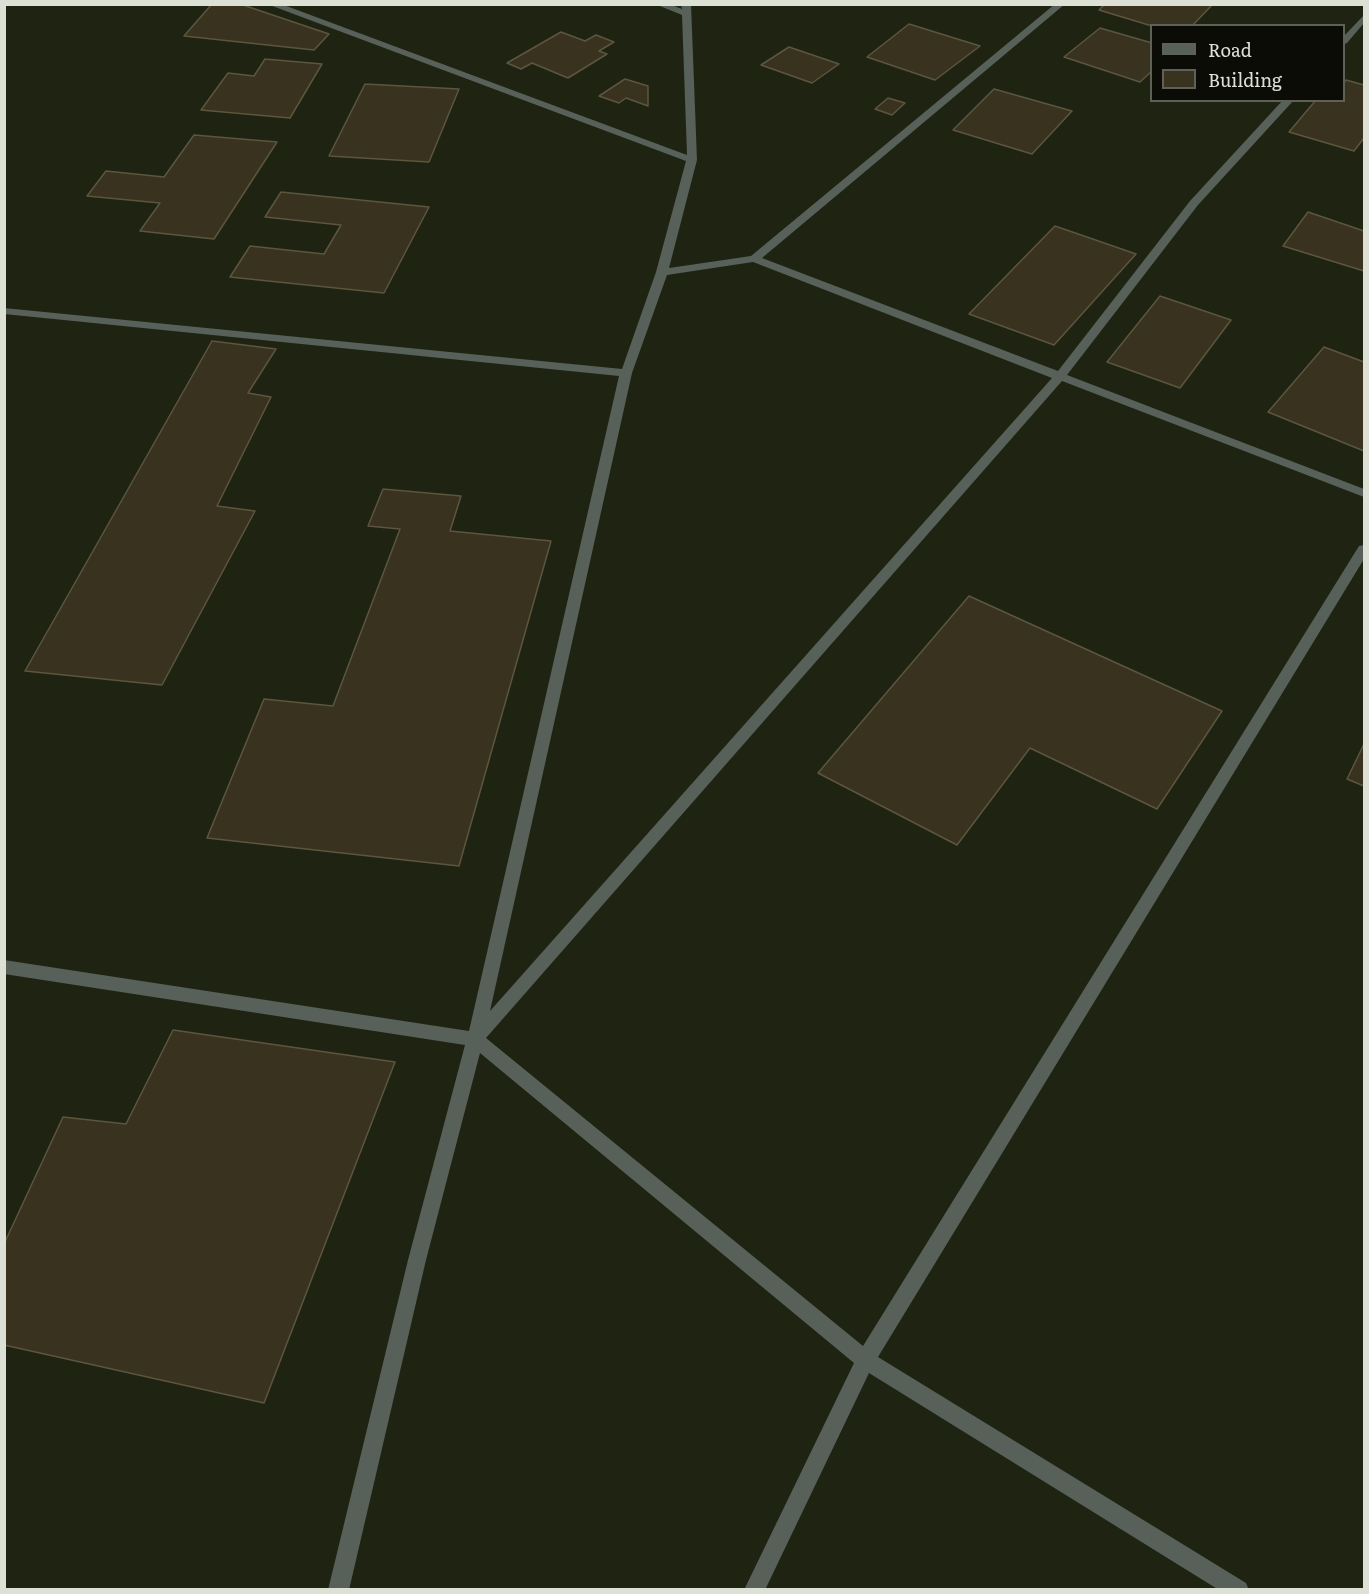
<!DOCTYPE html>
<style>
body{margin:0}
#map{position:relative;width:1369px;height:1594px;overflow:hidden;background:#1e2411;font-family:Literata,serif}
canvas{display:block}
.frame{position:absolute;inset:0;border:6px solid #dde1d5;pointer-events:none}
.legend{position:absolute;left:1150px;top:24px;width:195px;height:78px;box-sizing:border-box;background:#0a0c05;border:2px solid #5e6158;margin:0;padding:8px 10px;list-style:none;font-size:18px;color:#dde1d5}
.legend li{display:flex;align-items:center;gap:12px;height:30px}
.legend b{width:30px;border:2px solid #5e6158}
</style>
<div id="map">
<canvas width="1369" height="1594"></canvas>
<div class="frame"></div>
<ul class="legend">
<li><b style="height:8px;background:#576059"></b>Road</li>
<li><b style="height:16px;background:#38321e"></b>Building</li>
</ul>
</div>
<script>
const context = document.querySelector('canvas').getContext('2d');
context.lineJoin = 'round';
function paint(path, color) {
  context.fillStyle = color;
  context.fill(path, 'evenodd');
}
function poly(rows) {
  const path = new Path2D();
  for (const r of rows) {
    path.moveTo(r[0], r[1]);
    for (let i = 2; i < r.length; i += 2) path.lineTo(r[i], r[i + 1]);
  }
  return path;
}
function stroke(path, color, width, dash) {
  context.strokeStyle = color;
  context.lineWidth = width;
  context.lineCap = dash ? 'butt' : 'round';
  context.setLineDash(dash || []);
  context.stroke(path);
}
const building = poly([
 [212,4,240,4,329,34,314,50,184,36,212,4],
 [1105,4,1213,4,1192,26,1152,26,1099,10,1105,4],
 [909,24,980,46,935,80,867,57,909,24],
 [1100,28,1152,43,1152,71,1140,82,1064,57,1100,28],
 [561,32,585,41,596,35,614,42,599,51,607,54,568,78,532,63,521,69,507,63,561,32],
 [789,47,839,64,812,83,761,65,789,47],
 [265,59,322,64,290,118,201,110,228,73,254,76,265,59],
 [625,79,648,86,648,106,626,98,619,103,599,96,625,79],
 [1346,80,1364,85,1364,138,1354,151,1289,132,1316,100,1344,100,1344,83,1346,80],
 [365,84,459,89,429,162,329,156,365,84],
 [994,89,1072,111,1032,154,953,130,994,89],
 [888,98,905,103,892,115,875,109,888,98],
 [194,135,277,142,214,239,140,231,160,203,87,196,106,171,164,177,194,135],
 [281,192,429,207,384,293,230,277,250,246,324,254,341,225,265,217,281,192],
 [1308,212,1364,231,1364,271,1283,246,1308,212],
 [1055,226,1136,254,1054,345,969,314,1055,226],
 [1160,296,1231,320,1180,388,1107,362,1160,296],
 [212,341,276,349,248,393,271,397,217,506,255,511,162,685,25,671,212,341],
 [1324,347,1364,362,1364,451,1268,412,1324,347],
 [383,489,461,496,450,531,551,541,459,866,207,838,264,699,333,706,400,529,368,526,383,489],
 [969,596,1222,711,1157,809,1030,748,957,845,818,773,969,596],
 [1364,744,1364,786,1347,779,1364,744],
 [173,1030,395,1062,264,1403,4,1345,4,1244,63,1117,126,1124,173,1030]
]);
paint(building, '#38321e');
stroke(building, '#5c5640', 1.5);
paint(poly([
 [267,4,281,4,687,155,682,15,655,4,669,4,682,9,681,4,691,4,697,160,669,268,751,256,1055,4,1065,4,762,258,1058,371,1190,201,1283,100,1294,100,1198,205,1067,375,1364,489,1364,497,1062,381,486,1038,863,1346,1359,546,1364,545,1364,559,878,1357,1246,1583,1249,1590,1219,1590,869,1373,765,1590,744,1590,854,1363,480,1053,426,1260,349,1590,328,1590,408,1260,465,1045,4,974,4,960,469,1031,619,376,4,314,4,308,622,369,656,272,686,161,267,4],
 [753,262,1052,378,490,1011,632,373,667,275,753,262],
 [1364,15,1364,23,1347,43,1344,44,1344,36,1364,15]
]), '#576059');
</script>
